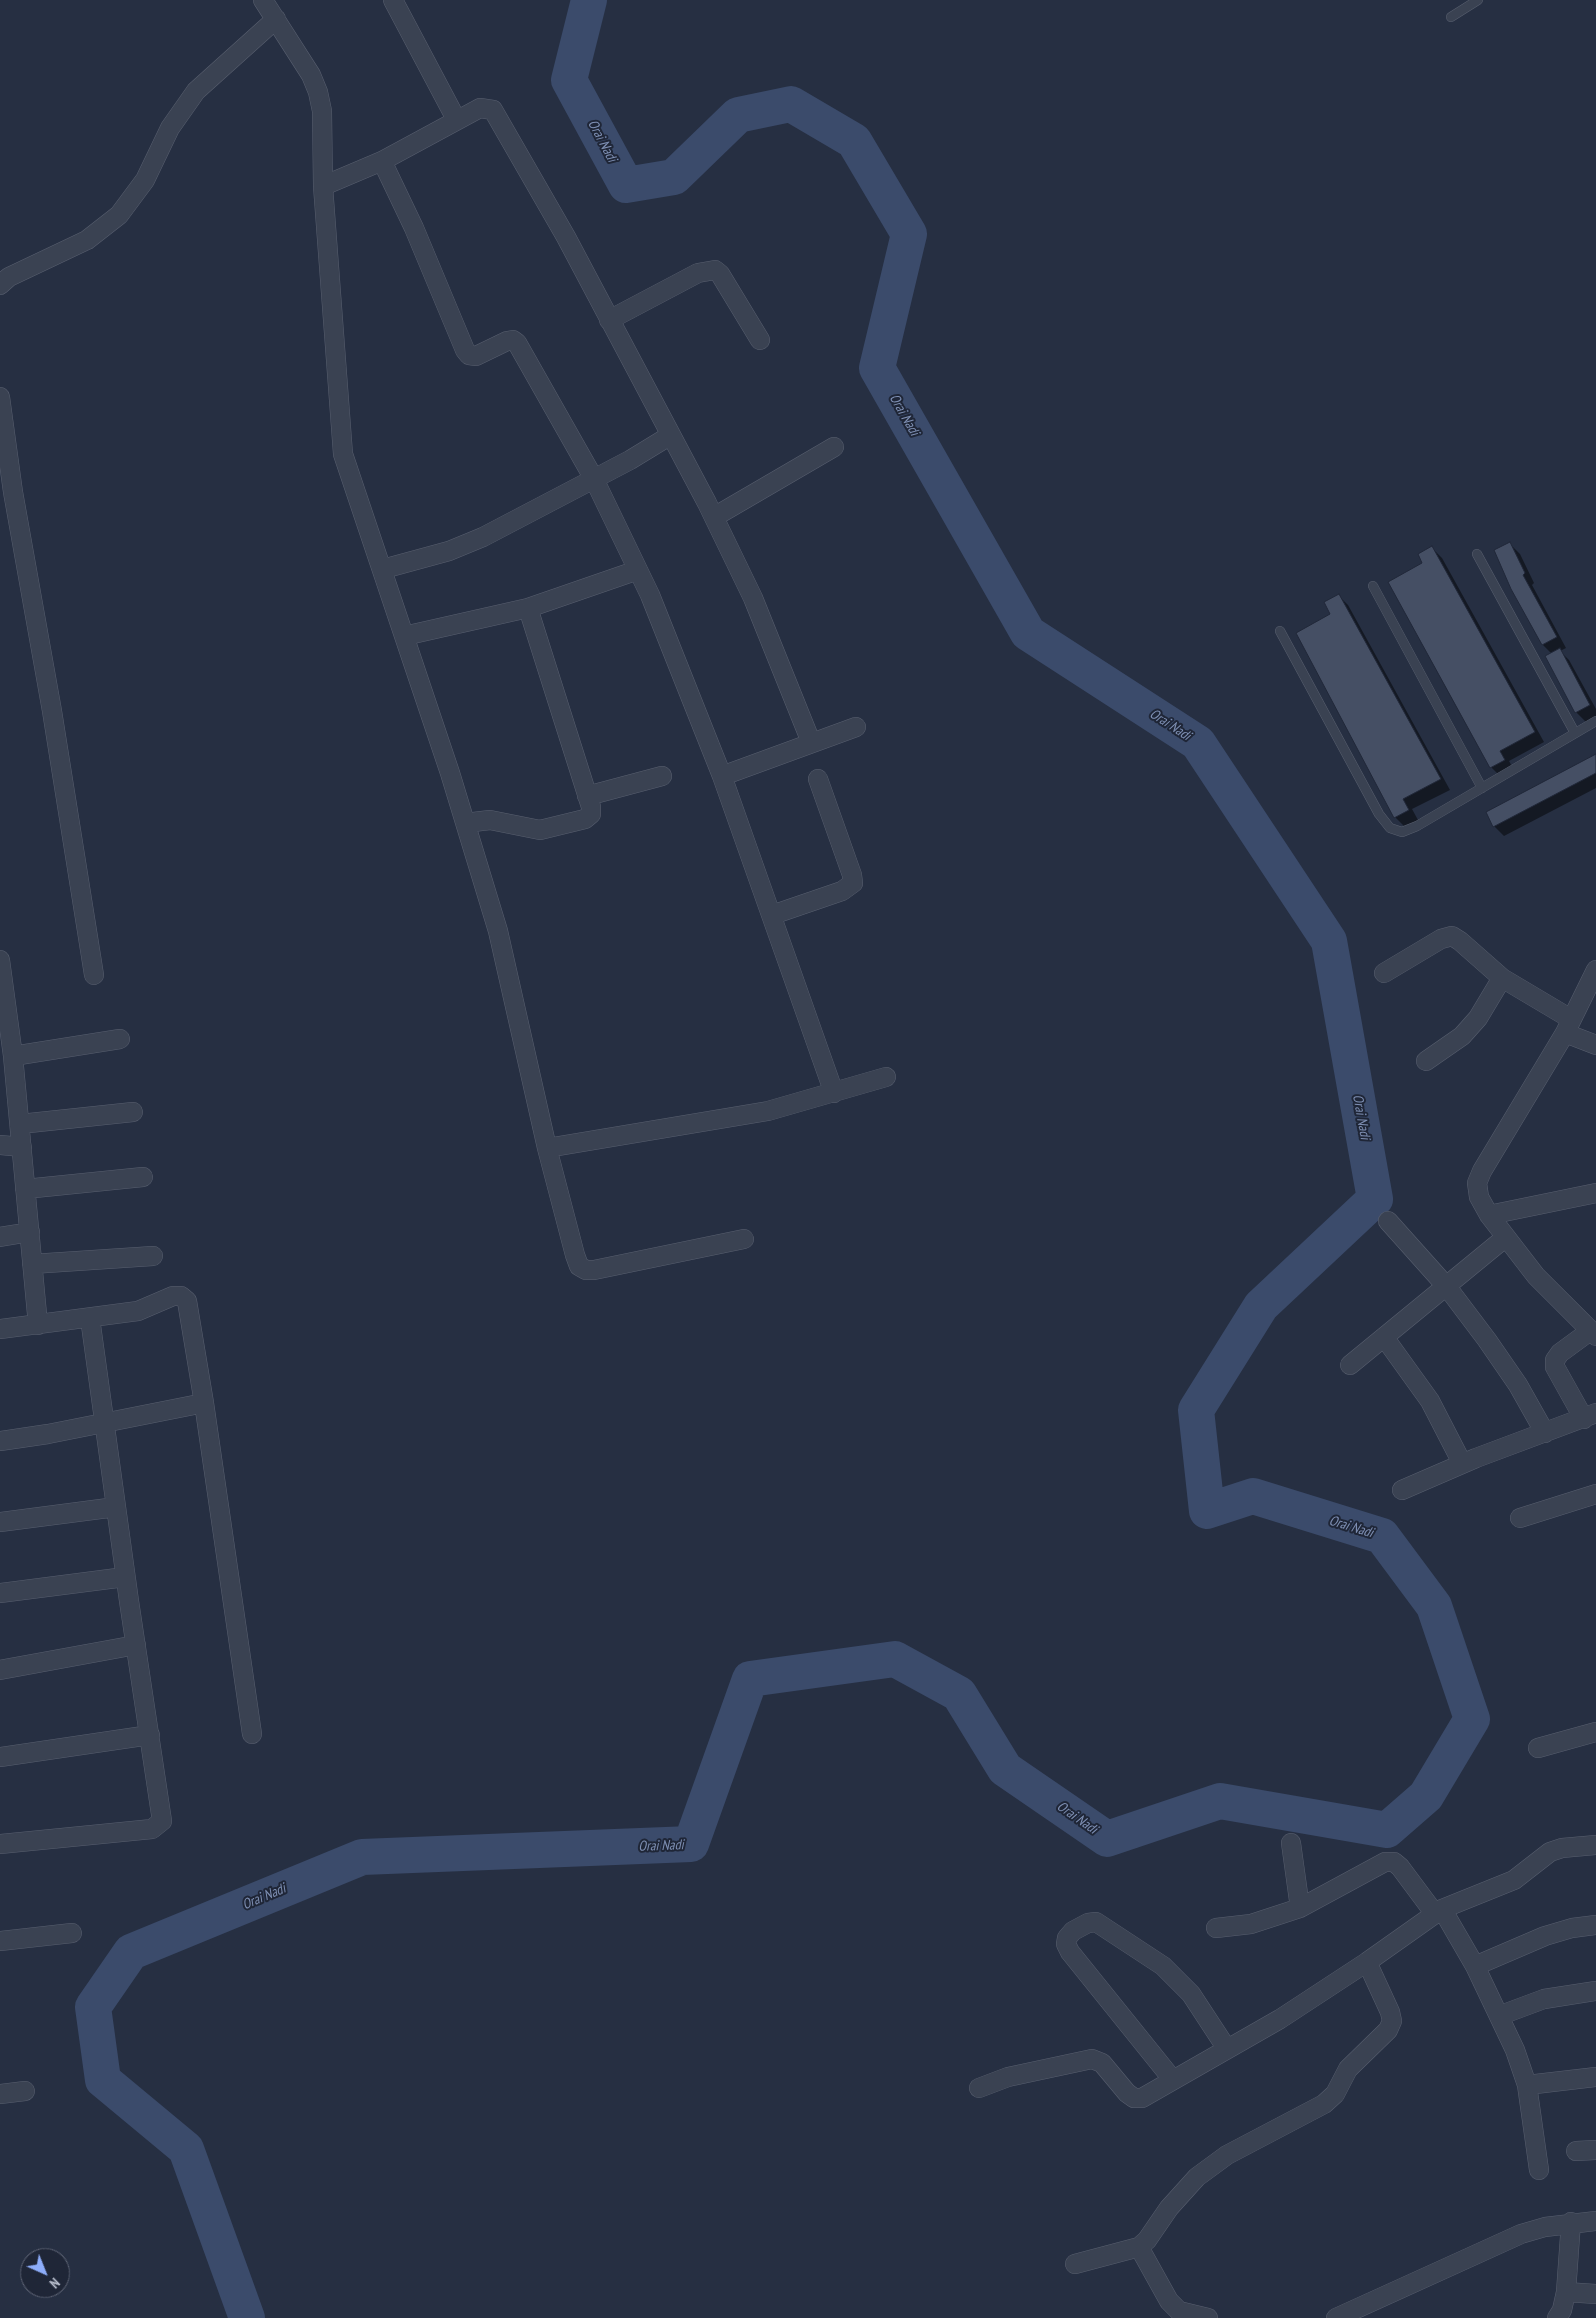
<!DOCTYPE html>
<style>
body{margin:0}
#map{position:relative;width:1596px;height:2318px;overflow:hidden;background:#262f42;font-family:"PT Sans Narrow",sans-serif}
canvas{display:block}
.north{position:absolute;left:20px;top:2248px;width:50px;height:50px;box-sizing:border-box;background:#1f2637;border:1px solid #5c6273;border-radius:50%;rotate:136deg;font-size:14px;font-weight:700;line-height:20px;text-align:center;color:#b7bdcc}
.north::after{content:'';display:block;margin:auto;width:18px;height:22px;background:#8dadfa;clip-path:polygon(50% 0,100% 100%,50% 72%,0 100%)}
</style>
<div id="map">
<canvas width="1596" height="2318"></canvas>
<div class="north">N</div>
</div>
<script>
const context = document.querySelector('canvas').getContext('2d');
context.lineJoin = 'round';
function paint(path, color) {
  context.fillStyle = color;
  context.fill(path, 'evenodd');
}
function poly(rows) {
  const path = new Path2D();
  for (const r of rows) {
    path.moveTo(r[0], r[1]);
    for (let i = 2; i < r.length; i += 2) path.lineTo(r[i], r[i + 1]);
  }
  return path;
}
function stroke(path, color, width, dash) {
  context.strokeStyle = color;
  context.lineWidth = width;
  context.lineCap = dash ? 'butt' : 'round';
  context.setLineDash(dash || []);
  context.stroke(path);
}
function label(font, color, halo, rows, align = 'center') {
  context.font = font + ' "PT Sans Narrow",sans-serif';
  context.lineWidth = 4;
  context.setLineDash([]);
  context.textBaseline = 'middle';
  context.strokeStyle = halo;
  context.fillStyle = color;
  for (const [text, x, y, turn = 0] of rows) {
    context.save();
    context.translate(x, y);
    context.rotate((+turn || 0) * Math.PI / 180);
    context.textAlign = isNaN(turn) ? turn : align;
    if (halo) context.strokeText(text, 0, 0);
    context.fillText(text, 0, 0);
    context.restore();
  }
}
paint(poly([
 [1510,544,1520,554,1534,583,1532,585,1566,648,1560,651,1569,660,1596,709,1596,717,1586,722,1576,712,1552,654,1543,645,1496,551],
 [1432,548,1442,558,1544,742,1509,761,1514,770,1501,777,1491,767,1452,699,1389,582,1424,563],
 [1338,595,1348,605,1450,790,1412,809,1418,820,1405,827,1395,817,1332,614],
 [1596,755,1596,788,1504,836,1494,826,1488,813]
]), '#0007');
stroke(poly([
 [247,2318,186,2149,103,2080,93,2007,131,1952,362,1857,691,1844,750,1679,895,1659,959,1694,1005,1769,1107,1839,1220,1801,1387,1830,1426,1796,1472,1719,1434,1606,1382,1536,1253,1496,1207,1511,1196,1410,1261,1306,1375,1199,1329,941,1198,743,1028,633,877,368,909,234,854,141,791,104,738,115,674,177,626,185,569,80,589,0]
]), '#3b4b6b', 36);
const building = poly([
 [1510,542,1525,573,1523,575,1557,637,1542,645,1511,589,1494,550,1510,542],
 [1432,546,1535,732,1500,751,1505,760,1490,768,1388,582,1422,563,1418,554,1432,546],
 [1339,594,1441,779,1403,799,1409,810,1394,818,1296,633,1330,614,1324,602,1339,594],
 [1560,648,1590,705,1575,713,1545,656,1560,648],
 [1596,754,1596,773,1493,827,1486,812,1596,754]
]);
paint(building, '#454f64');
stroke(building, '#212839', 1);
const lane = poly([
 [1451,17,1478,0],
 [1477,554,1575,733],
 [1373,586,1482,788],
 [1280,631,1379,814,1390,828,1402,832,1417,826,1596,721]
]);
const street = poly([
 [263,0,311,75,318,92,322,111,323,186,343,454,450,773,498,931,547,1148,575,1255,579,1266,586,1270,594,1270,744,1239],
 [393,0,456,119],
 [382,161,414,228,465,350,469,355,476,356,507,341,513,340,517,343,594,479,650,595,722,776,834,1093],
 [323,186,382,161,480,108,493,110,566,237,707,503,753,598,811,742],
 [0,285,9,277,87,240,119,215,145,180,170,128,196,91,276,19],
 [609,320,698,273,715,270,720,274,760,340],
 [0,397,13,492,52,711,94,975],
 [714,517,834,447],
 [383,569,449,551,483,537,630,460,671,435],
 [404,636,528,608,638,570],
 [722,776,856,727],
 [587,796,662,776],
 [465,823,490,820,540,830,585,819,591,814,591,807,528,608],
 [772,915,842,891,853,883,852,875,818,779],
 [0,960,13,1056,38,1325],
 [1596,970,1565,1033,1482,1171,1477,1183,1479,1197,1489,1215,1536,1276,1596,1336],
 [1384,973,1441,939,1452,936,1460,941,1502,978,1571,1019],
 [1565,1033,1596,1045],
 [13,1056,120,1039],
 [1426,1061,1462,1036,1478,1018,1502,978],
 [20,1124,133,1112],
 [0,1145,22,1147],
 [547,1148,768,1111,886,1077],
 [25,1189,143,1177],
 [1489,1215,1596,1193],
 [1388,1221,1447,1287,1487,1340,1518,1385,1545,1433],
 [0,1237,30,1232],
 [32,1264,153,1256],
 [0,1329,138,1311,173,1296,181,1296,187,1301,204,1403,252,1734],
 [1384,1337,1430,1401,1462,1463],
 [1350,1365,1506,1237],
 [1584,1419,1555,1367,1555,1360,1560,1353,1590,1331],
 [0,1441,48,1434,204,1403],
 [1402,1490,1476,1458,1596,1413],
 [1520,1518,1596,1494],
 [0,1522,116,1507],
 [0,1593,125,1577],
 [0,1670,136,1645],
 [1538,1748,1596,1732],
 [0,1757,150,1735],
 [1291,1843,1300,1908],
 [0,1844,152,1829,162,1821,129,1601,90,1318],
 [1442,1909,1475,1966,1515,2050,1527,2085,1539,2170],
 [1216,1928,1251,1924,1300,1908,1385,1862,1394,1862,1400,1867,1435,1914],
 [0,1941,72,1933],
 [1475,1966,1545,1936,1572,1928,1596,1925],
 [1501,2015,1544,1999,1596,1991],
 [1173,2080,1070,1952,1066,1944,1067,1938,1073,1931,1088,1923,1096,1922,1163,1966,1191,1994,1227,2049],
 [1527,2085,1596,2077],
 [979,2088,1008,2077,1092,2059,1102,2063,1127,2093,1134,2098,1142,2098,1280,2019,1367,1962,1442,1909,1514,1880,1550,1852,1562,1848,1596,1845],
 [0,2094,25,2091],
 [1576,2151,1596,2150],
 [1139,2247,1169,2301,1179,2311,1208,2318],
 [1075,2264,1139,2247,1147,2240,1169,2208,1197,2177,1227,2155,1324,2104,1335,2094,1348,2069,1388,2030,1392,2021,1390,2012,1367,1962],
 [1566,2292,1596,2294],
 [1336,2318,1521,2234,1545,2227,1596,2221],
 [1557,2318,1562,2310,1566,2292,1571,2222]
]);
stroke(lane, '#585f6f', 10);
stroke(street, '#585f6f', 20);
stroke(lane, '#3a4252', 9);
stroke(street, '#3a4252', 19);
label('italic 14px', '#7e8fb3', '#1f2637', [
 ["Orai Nadi",602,141,62],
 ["Orai Nadi",904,415,60],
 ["Orai Nadi",1170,725,33],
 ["Orai Nadi",1361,1117,80],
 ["Orai Nadi",1351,1527,17],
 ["Orai Nadi",1077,1818,35],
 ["Orai Nadi",661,1846,-2],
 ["Orai Nadi",264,1897,-23]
]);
</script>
